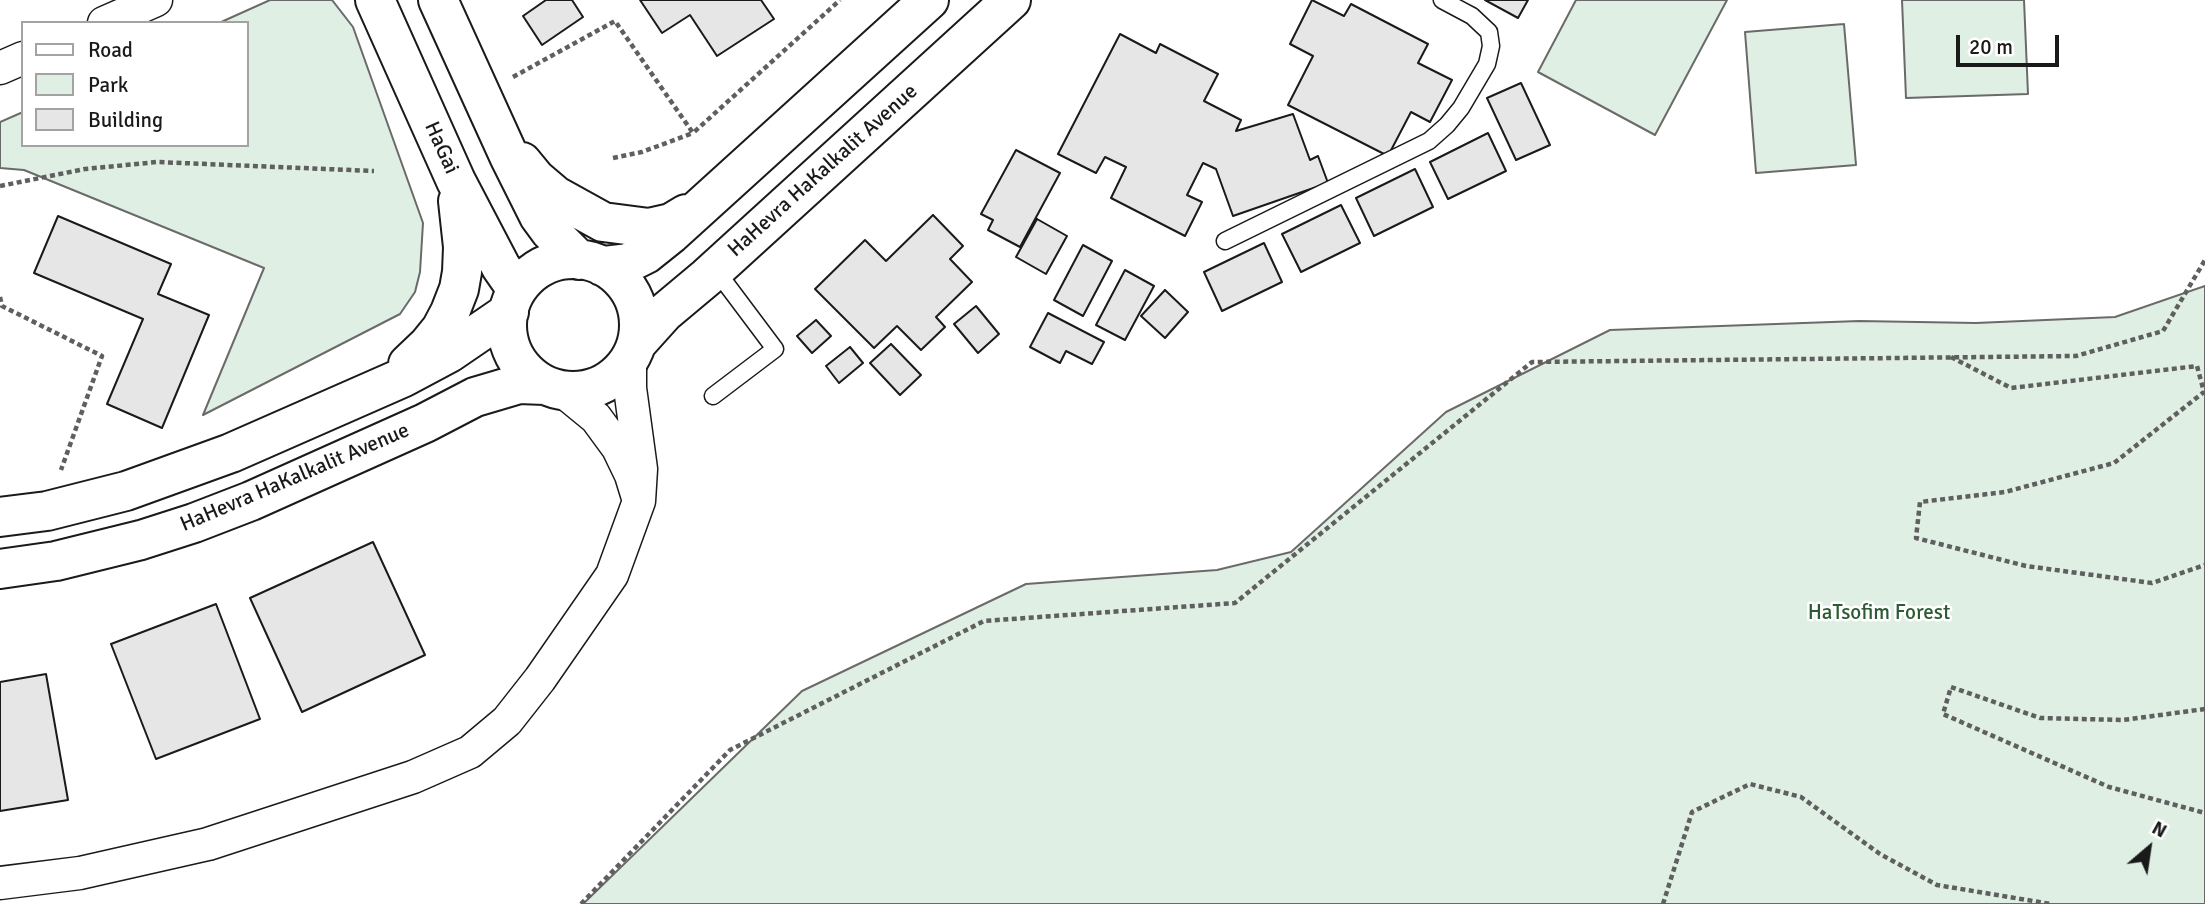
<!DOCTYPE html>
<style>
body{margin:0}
#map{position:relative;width:2205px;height:904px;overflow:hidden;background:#fff;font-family:Signika,sans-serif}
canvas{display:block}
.legend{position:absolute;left:21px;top:21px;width:228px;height:126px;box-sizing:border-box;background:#fff;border:2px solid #a3a3a3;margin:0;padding:9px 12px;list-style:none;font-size:21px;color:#1a1a1a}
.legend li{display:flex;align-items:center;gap:14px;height:35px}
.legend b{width:35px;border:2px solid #a3a3a3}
.north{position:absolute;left:2114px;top:813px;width:70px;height:70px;-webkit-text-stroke:5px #fff;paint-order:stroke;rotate:29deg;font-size:19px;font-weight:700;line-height:28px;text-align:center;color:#1a1a1a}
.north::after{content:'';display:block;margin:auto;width:24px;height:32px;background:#1a1a1a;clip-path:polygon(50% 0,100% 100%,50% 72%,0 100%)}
.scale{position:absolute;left:1956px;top:35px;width:103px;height:32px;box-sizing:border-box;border:4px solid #1a1a1a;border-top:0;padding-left:9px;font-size:21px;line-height:24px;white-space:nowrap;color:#1a1a1a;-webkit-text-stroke:5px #fff;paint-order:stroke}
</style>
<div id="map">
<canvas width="2205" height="904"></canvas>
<ul class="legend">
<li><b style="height:9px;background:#fff"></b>Road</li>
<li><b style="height:19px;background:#e0efe3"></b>Park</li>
<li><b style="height:19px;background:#e6e6e6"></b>Building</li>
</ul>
<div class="north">N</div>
<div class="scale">20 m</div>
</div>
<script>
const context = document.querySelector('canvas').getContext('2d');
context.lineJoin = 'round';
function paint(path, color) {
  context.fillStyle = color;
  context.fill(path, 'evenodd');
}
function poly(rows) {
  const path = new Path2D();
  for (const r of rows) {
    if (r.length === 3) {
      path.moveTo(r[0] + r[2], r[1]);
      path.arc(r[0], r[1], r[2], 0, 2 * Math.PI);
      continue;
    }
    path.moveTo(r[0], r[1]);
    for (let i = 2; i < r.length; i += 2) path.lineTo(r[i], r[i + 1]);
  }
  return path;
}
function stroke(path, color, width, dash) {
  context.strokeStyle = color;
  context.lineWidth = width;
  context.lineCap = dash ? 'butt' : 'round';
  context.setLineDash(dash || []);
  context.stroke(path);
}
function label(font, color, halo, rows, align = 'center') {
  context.font = font + ' Signika,sans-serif';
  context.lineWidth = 5;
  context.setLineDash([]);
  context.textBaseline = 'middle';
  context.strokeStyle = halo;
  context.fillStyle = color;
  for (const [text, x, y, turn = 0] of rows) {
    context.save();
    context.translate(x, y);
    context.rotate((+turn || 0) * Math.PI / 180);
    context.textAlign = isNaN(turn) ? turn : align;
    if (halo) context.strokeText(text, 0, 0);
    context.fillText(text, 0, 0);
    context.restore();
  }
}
const green = poly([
 [270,0,332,0,353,27,423,223,420,272,415,292,400,314,203,415,264,268,24,170,0,168,0,122,23,112,23,145,247,145,247,23,219,23,270,0],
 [1576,0,1727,0,1655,135,1538,72,1576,0],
 [1902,0,2024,0,2028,94,1906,98,1902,0],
 [1844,24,1856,165,1756,173,1745,32,1844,24],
 [2205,286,2205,904,583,904,802,691,1026,584,1217,570,1291,552,1446,412,1610,330,1859,321,1976,323,2115,317,2205,286]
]);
paint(green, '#e0efe3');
stroke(green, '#6a6a6a', 2);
const building = poly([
 [546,0,572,0,583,17,542,45,523,16,546,0],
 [640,0,761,0,774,19,717,56,690,15,662,33,640,0],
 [1312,0,1344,16,1351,4,1428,44,1418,63,1452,80,1430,122,1411,112,1388,156,1288,105,1313,56,1290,44,1312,0],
 [1485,0,1528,0,1518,18,1485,0],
 [1120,34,1156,53,1160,44,1218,74,1204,101,1241,120,1236,131,1293,114,1310,160,1318,156,1328,183,1233,216,1216,169,1203,163,1187,195,1202,202,1185,236,1111,198,1126,167,1105,157,1096,173,1058,154,1120,34],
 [1521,83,1550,145,1516,160,1487,98,1521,83],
 [1488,133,1506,171,1448,199,1430,162,1488,133],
 [1016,150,1060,173,1020,247,988,230,993,220,981,214,1016,150],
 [1415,169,1433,207,1374,236,1356,198,1415,169],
 [1341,205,1360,243,1301,272,1282,234,1341,205],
 [933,215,963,246,950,259,972,282,936,317,945,327,921,350,897,326,874,348,815,289,865,240,886,261,933,215],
 [58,216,171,264,158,294,209,315,162,428,107,404,143,319,34,273,58,216],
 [1037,219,1067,236,1046,274,1016,257,1037,219],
 [1264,243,1282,282,1222,311,1204,272,1264,243],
 [1083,245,1112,261,1083,316,1054,300,1083,245],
 [1125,270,1154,286,1125,340,1096,325,1125,270],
 [1165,290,1188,312,1165,338,1141,316,1165,290],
 [976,306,999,334,978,353,954,324,976,306],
 [1048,313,1104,342,1092,364,1066,351,1060,363,1030,347,1048,313],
 [816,320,831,336,812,353,797,336,816,320],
 [891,344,921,375,900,395,870,363,891,344],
 [850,347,863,363,839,383,826,366,850,347],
 [373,542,425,655,302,712,250,598,373,542],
 [216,604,260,719,156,759,111,644,216,604],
 [46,674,68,800,0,811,0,682,46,674]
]);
paint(building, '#e6e6e6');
stroke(building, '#1a1a1a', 2);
const lane = poly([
 [1225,241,1429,141,1447,125,1461,108,1487,64,1491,46,1489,32,1472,16,1442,0],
 [713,396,775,349,715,269]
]);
const street = poly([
 [104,23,156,0],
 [0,68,23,58],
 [563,391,596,418,618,448,631,475,639,501,641,469,630,388,630,361],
 [0,883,80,873,208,844,413,777,470,752,507,721,540,679,612,575,639,501]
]);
const secondary = poly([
 [375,0,456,181,501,267,517,290],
 [438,0,509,156,539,216,550,231,579,260],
 [522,162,536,179,556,196,603,222,649,228,671,223,686,214],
 [573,325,66],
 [602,266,628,263,646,254,671,234,929,0],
 [637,343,664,313,707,277,1011,0],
 [408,364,428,345,441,329,450,312,459,289,462,272,463,247,458,201],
 [0,517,47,511,126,491,231,453,404,377,449,353,509,312],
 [0,569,56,561,141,540,194,523,251,501,425,423,475,397,519,384,545,385]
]);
stroke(lane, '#1a1a1a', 19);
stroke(street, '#1a1a1a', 35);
stroke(secondary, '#1a1a1a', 42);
stroke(poly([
 [513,77,615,21,693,133,840,0],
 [613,158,642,152,693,133],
 [0,186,85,169,157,162,374,171],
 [0,297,2,306,102,356,61,470],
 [1951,357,2011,388,2197,366,2204,392,2114,463,2005,492,1920,502,1916,538,2026,566,2152,583,2205,565],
 [2205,709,2123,720,2040,718,1951,687,1943,714,2109,787,2205,813],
 [581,904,730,750,984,621,1235,603,1532,362,2076,356,2163,331,2205,260],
 [1663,904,1692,812,1750,784,1801,797,1880,854,1937,885,2051,904]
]), '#5f5f5f', 4.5, [5, 3.5]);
stroke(lane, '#fff', 16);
stroke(street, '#fff', 32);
stroke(secondary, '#fff', 38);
label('21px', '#1a1a1a', '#fff', [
 ["HaGai",441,148,66],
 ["HaHevra HaKalkalit Avenue",823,171,-42],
 ["HaHevra HaKalkalit Avenue",295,478,-23]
]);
label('21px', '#2b5a34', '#fff', [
 ["HaTsofim Forest",1879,613]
]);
</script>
